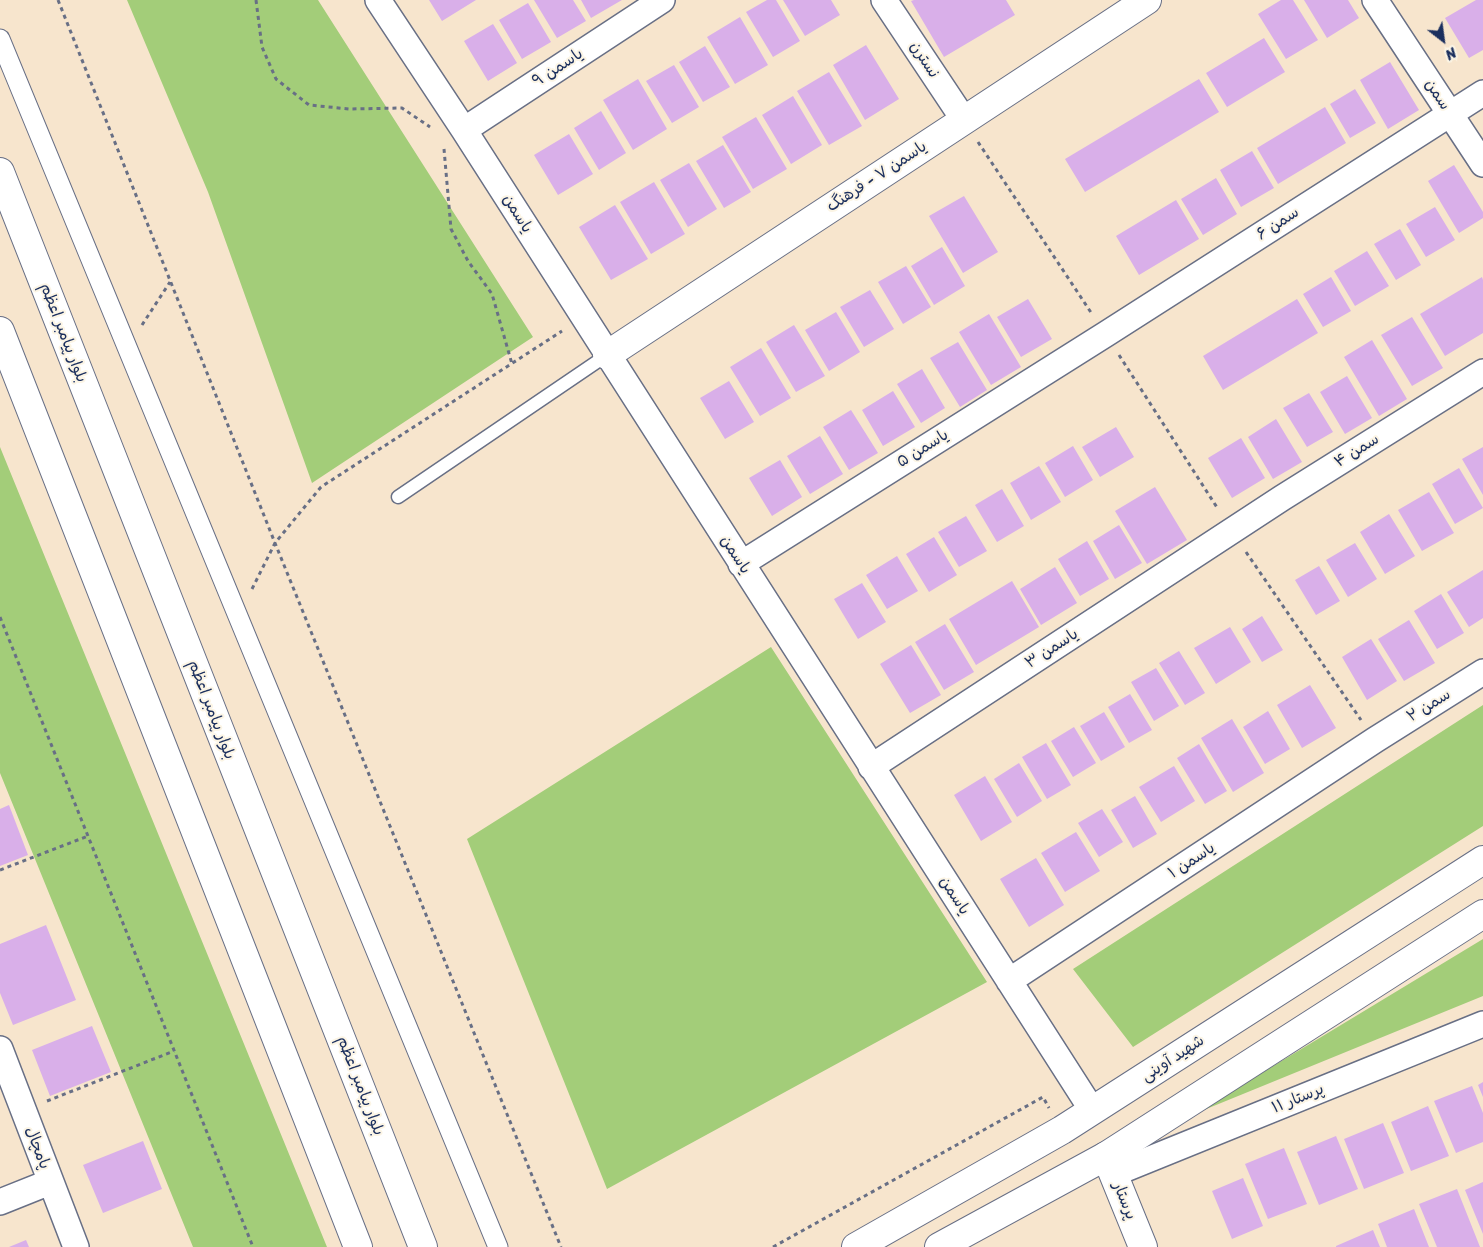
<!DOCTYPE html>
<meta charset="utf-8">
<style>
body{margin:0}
#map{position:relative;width:1483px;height:1247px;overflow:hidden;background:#f7e5cd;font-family:Sriracha,sans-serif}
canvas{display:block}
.north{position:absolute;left:1418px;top:15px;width:50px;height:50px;-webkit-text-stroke:4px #fcf5e5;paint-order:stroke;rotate:150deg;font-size:14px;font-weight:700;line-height:20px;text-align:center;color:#1b2f5e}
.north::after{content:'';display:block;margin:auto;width:18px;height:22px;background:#1b2f5e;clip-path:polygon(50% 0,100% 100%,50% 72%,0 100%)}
</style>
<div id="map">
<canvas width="1483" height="1247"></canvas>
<div class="north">N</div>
</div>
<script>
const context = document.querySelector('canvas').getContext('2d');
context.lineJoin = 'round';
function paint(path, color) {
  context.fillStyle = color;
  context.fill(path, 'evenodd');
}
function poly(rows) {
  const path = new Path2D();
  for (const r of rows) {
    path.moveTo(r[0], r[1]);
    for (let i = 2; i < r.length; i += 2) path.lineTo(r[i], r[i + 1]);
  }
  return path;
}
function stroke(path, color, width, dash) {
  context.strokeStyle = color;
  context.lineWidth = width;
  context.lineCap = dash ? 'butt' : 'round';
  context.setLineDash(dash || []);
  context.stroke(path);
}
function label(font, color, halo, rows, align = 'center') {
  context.font = font + ' Sriracha,"Playpen Sans Arabic",sans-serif';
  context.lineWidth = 4;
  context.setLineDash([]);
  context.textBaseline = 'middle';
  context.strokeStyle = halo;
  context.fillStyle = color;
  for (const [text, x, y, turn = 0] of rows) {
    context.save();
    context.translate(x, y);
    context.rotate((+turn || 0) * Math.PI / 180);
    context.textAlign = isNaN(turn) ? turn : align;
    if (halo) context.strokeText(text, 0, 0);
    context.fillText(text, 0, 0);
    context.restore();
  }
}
paint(poly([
 [127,0,318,0,533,337,312,483,208,192],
 [0,447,327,1247,193,1247,0,773],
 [771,647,987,982,607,1189,467,839],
 [1483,705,1483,826,1133,1047,1073,969],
 [1483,939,1483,996,1194,1114]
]), '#a3cd79');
paint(poly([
 [429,0,476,0,442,21],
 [534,0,573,0,586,21,557,38],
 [581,0,622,0,591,18],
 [767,0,776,0,800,41,773,57,746,12],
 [783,0,831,0,840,15,805,36],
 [914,0,1006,0,1015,15,944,57,911,1],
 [1281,0,1293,0,1318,40,1286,59,1258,14],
 [1304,0,1348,0,1359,18,1327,38],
 [1476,0,1483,0,1483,50,1469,58,1445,18],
 [528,3,551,42,522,59,499,20],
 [740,17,768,65,735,84,707,37],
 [493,24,517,63,488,81,464,41],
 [1264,38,1285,72,1227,107,1206,73],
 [866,45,899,99,865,120,833,65],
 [705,46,730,87,703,102,679,62],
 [1390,62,1419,110,1388,129,1360,80],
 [674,65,699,107,672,123,646,81],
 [829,72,862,126,829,145,797,91],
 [638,79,667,129,633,150,603,100],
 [1199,79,1219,112,1085,192,1065,159],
 [1355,89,1376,123,1350,138,1330,104],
 [793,96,822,145,791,164,762,115],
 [1325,107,1346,143,1278,184,1257,148],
 [601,111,626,153,599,170,574,128],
 [756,117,787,169,753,189,722,137],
 [569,134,593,174,558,195,534,155],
 [723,145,751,192,724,208,696,161],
 [1252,151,1274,188,1241,207,1220,170],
 [689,163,717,209,688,227,660,180],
 [1454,165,1483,212,1483,218,1459,233,1428,181],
 [1216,178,1237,214,1203,235,1181,199],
 [654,182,685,234,651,254,620,202],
 [964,196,998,252,963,273,929,216],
 [1176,200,1199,239,1139,275,1116,236],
 [615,205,648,259,611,280,579,227],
 [1435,207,1455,240,1426,257,1406,224],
 [1400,229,1421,265,1396,280,1374,244],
 [942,247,965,286,934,305,911,266],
 [1367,251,1389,286,1355,306,1334,271],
 [906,266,931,307,903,324,878,282],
 [1331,277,1351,311,1323,327,1303,294],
 [1482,277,1483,280,1483,333,1445,356,1420,314],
 [870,290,894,329,864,347,840,307],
 [1028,299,1052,339,1021,357,997,317],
 [1297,299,1318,333,1223,390,1203,356],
 [836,312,860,352,829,371,805,330],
 [989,314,1021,367,991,385,959,332],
 [1412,317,1443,368,1412,386,1381,335],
 [794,325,825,376,796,392,766,342],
 [1372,340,1407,399,1379,416,1344,357],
 [958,342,987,390,960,407,930,358],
 [761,348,791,398,760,416,730,367],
 [922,369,945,408,921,423,897,384],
 [1347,376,1372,418,1345,434,1320,392],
 [729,381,754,422,725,439,700,398],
 [893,391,915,427,883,446,862,410],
 [1309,393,1333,432,1307,447,1283,408],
 [851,410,878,453,849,470,823,427],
 [1276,419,1302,462,1273,479,1248,437],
 [1116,427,1134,457,1100,477,1082,447],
 [820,436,843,474,810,494,787,456],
 [1241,438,1265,478,1232,498,1208,458],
 [1073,446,1093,480,1065,497,1045,463],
 [1483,447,1483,495,1462,459],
 [780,460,802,497,772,516,749,478],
 [1039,466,1061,502,1031,520,1010,483],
 [1459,468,1483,508,1455,524,1432,484],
 [1155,487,1187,540,1147,564,1115,511],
 [1002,489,1024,526,997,542,975,505],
 [1429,492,1454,533,1422,551,1398,510],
 [1389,514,1415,556,1385,574,1360,532],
 [966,516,987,551,959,567,938,532],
 [1119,525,1142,563,1115,579,1093,541],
 [934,537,957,575,929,592,906,554],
 [1087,541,1109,579,1080,596,1058,559],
 [1355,543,1377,579,1348,597,1326,560],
 [897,556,918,591,887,609,866,575],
 [1319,566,1340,601,1316,615,1295,580],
 [1055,567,1077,603,1041,625,1020,589],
 [1483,570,1483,618,1469,627,1447,592],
 [1012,581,1039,627,976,665,949,619],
 [862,583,886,622,858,639,834,599],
 [1441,594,1464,633,1437,649,1414,611],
 [1262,616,1283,650,1262,662,1242,629],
 [1409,620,1435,663,1404,681,1378,639],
 [945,624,974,672,944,690,915,642],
 [1230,627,1251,662,1216,684,1194,648],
 [1371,639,1397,681,1367,700,1342,657],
 [911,645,941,695,910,713,880,664],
 [1179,651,1205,693,1185,705,1159,663],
 [1156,668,1179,706,1154,721,1131,682],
 [1310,685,1336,728,1302,748,1277,705],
 [1130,694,1152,730,1129,743,1108,707],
 [1268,711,1290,749,1265,764,1243,727],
 [1104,712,1125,747,1101,761,1080,726],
 [1232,719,1264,773,1233,792,1201,738],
 [1074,727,1096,763,1073,777,1051,741],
 [1046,743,1071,785,1047,799,1022,757],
 [1199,744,1227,791,1205,804,1177,758],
 [1019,763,1042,801,1017,817,994,779],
 [1174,766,1195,801,1161,822,1139,787],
 [985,776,1012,822,981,841,954,795],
 [1135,796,1157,834,1133,848,1111,810],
 [9,805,28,855,0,866,0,809],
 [1102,809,1123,842,1099,857,1078,823],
 [1076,832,1100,871,1065,892,1041,853],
 [1036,858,1064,905,1029,927,1000,879],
 [46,925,76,1000,13,1025,0,993,0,944],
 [92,1026,111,1072,50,1096,32,1050],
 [1483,1082,1483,1097,1478,1085],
 [1472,1086,1483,1113,1483,1142,1456,1153,1434,1101],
 [1428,1106,1449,1156,1411,1171,1391,1122],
 [1383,1123,1404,1173,1364,1189,1344,1139],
 [1336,1136,1358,1189,1319,1205,1297,1152],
 [143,1141,162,1189,103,1213,83,1165],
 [1284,1148,1307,1204,1268,1219,1245,1164],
 [1243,1178,1263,1226,1232,1239,1212,1191],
 [1483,1182,1483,1234,1465,1190],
 [1457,1189,1480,1247,1437,1247,1419,1204],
 [1414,1209,1429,1247,1387,1247,1378,1224],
 [1373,1230,1380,1247,1336,1247,1336,1246],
 [26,1240,29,1247,9,1247]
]), '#d9afe9');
const service = poly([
 [398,497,607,355]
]);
const pedestrian = poly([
 [0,39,498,1247]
]);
const minor = poly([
 [378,0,464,130,1092,1110],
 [884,0,964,120],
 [1375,0,1483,164],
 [464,130,662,0],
 [741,564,1106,334,1483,93],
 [871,767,1282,498,1483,372],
 [1009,981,1375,740,1483,672],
 [0,1049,76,1247],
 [1113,1174,1483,1024],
 [0,1202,50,1182]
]);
const tertiary = poly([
 [607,355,1147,0],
 [1106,1156,1143,1247]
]);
const secondary = poly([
 [856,1247,1062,1130,1483,860],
 [939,1247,1106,1156,1483,914]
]);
const primary = poly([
 [0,172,423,1247],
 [0,331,358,1247]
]);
stroke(service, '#686f85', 15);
stroke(pedestrian, '#686f85', 21);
stroke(minor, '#686f85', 28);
stroke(tertiary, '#686f85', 30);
stroke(secondary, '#686f85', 30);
stroke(primary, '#686f85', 30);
stroke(poly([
 [58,0,275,543,561,1247],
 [256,0,262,47,276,79,309,105,349,109,402,108,430,127],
 [978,142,1092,314],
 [444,149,451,229,468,261,492,294,512,364],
 [142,325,170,282],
 [1119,355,1218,509],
 [1246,552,1361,720],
 [252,589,275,543,321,487,562,331],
 [0,617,253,1247],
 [0,870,88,836],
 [47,1101,174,1051],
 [773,1247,1043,1097,1049,1108]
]), '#686f85', 3, [4, 4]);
stroke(service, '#fff', 12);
stroke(pedestrian, '#fff', 19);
stroke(minor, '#fff', 25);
stroke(tertiary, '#fff', 28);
stroke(secondary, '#fff', 28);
stroke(primary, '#fff', 28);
label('16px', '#1b2f5e', '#fcf5e5', [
 ["نسترن",924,60,57],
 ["یاسمن ۹",558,68,-33],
 ["سمن",1437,95,57],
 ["یاسمن ۷ - فرهنگ",877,177,-33],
 ["یاسمن",517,214,58],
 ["سمن ۶",1278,224,-33],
 ["بلوار پیامبر اعظم",63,333,69],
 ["یاسمن ۵",923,449,-32],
 ["سمن ۴",1357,451,-32],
 ["یاسمن",735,555,57],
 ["یاسمن ۳",1052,649,-33],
 ["سمن ۲",1429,706,-32],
 ["بلوار پیامبر اعظم",211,710,69],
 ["یاسمن ۱",1192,861,-33],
 ["یاسمن",954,896,57],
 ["شهید آوینی",1173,1059,-33],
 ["بلوار پیامبر اعظم",360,1086,69],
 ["پرستار ۱۱",1298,1099,-22],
 ["پامچال",37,1148,69],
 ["پرستار",1124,1201,68]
]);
</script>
